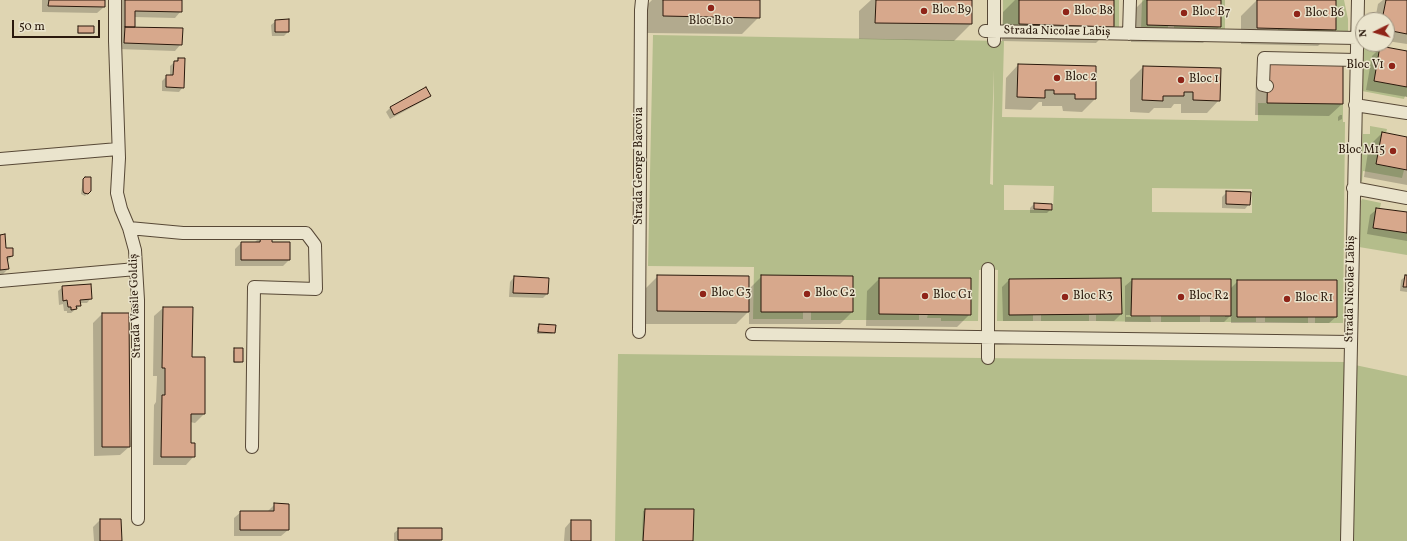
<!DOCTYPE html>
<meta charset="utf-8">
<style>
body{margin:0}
#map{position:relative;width:1407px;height:541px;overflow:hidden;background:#dfd5b2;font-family:Vollkorn,serif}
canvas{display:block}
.north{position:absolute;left:1355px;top:12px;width:40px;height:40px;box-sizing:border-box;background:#eae4cd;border:1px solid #9d9380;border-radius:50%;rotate:265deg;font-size:11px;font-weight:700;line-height:16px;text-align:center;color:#2a190c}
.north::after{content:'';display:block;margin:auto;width:14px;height:18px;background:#8f2418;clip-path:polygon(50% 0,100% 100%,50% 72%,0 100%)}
.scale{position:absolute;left:12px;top:20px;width:88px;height:18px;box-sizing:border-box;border:2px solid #2a190c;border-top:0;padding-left:5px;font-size:12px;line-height:14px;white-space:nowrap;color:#2a190c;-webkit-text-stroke:3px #eae4cd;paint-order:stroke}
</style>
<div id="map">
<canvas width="1407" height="541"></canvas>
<div class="north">N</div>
<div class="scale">50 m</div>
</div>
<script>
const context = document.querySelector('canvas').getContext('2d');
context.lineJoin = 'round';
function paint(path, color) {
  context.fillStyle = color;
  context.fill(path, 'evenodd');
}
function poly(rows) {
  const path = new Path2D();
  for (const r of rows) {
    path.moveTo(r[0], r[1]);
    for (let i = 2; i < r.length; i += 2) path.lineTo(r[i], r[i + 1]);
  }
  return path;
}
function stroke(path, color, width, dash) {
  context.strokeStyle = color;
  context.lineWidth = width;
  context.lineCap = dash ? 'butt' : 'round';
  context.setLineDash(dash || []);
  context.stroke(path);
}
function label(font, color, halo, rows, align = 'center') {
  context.font = font + ' Vollkorn,serif';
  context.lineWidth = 3;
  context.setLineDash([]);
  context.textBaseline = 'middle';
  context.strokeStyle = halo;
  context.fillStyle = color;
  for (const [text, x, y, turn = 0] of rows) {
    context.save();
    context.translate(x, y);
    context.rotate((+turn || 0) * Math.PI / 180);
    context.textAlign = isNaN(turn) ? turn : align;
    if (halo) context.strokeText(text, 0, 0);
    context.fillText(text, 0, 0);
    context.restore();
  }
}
paint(poly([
 [1003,0,1019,0,1019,24,1063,25,1063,29,1003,28],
 [1114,0,1119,0,1119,30,1071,29,1071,25,1113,27],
 [1142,0,1147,0,1147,25,1168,26,1168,31,1141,30],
 [1221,0,1225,0,1225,32,1174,31,1174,26,1221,27],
 [1336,0,1344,0,1348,19,1348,34,1278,33,1278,28,1336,29],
 [653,35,1004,41,1002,117,1258,121,1258,103,1343,104,1343,122,1345,122,1343,323,1315,323,1315,317,1337,317,1337,280,1237,280,1237,317,1256,317,1256,322,1210,322,1210,316,1231,316,1231,279,1132,279,1131,316,1150,316,1151,322,1096,321,1096,315,1121,314,1121,278,1009,279,1009,315,1033,315,1033,321,997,321,998,270,988,269,979,270,978,321,941,321,941,318,927,318,928,314,971,278,879,278,879,314,919,314,919,320,811,320,811,312,853,312,853,276,761,275,803,312,803,319,753,319,754,267,648,266],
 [994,70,994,71,993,185,990,184],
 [1004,185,1054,186,1053,210,1004,210],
 [1152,188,1252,189,1252,213,1152,212],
 [1363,44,1380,46,1374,81,1407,87,1407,97,1405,96,1404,99,1362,91],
 [1363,118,1363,134,1370,134,1370,126,1387,129,1386,133,1382,133,1376,164,1404,170,1402,178,1363,171,1362,182,1361,181],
 [1362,199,1381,203,1380,208,1376,208,1373,228,1407,233,1407,255,1359,247,1361,201],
 [1041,315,1089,315,1089,321,1041,321],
 [1161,316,1200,316,1200,322,1161,322],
 [1265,317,1308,317,1308,323,1265,322],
 [618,354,1346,362,1355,365,1407,376,1407,541,615,541]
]), '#b4bd8b');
paint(poly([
 [42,0,104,0,104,7,97,13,42,12],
 [121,0,181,0,181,11,175,18,134,17,134,28,181,44,175,51,118,49],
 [652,0,759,0,759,17,742,34,647,33,647,5],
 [871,0,971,0,971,24,954,41,859,39,859,11],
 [1015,0,1113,0,1113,26,1096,43,1002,41,1003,12],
 [1144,0,1220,0,1220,26,1203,43,1131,42,1131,13],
 [1257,0,1317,0,1335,29,1318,46,1241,44,1241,16],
 [1383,0,1407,0,1407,44,1387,41,1387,20,1375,20,1378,4],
 [276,21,288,32,284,36,272,36,271,25],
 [79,27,93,32,91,34,77,34,77,29],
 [1381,47,1407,52,1407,97,1366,90,1372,56],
 [178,59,184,59,183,87,179,92,162,91,162,81,167,76,170,76,170,66],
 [1018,65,1095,99,1082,112,1063,111,1062,106,1042,106,1042,102,1039,102,1031,110,1005,109,1006,78],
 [1268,65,1342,104,1329,116,1255,115,1256,77],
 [1143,67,1220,69,1219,100,1207,113,1181,113,1181,104,1174,104,1171,108,1154,108,1149,113,1130,112,1130,80],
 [426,88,430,96,425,100,390,119,386,112,390,108],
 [1340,115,1342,115,1342,119,1338,121,1338,117],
 [1382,133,1407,138,1407,185,1364,177,1369,146],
 [83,180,90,190,85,196,81,194],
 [1227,192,1249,204,1245,209,1222,208,1222,197],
 [1034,204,1051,209,1047,213,1030,213,1030,208],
 [1377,209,1407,214,1407,241,1367,234,1370,215],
 [0,236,5,249,12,256,7,261,8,269,0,277],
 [261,236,271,243,289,260,283,266,235,266,235,249,241,243,254,243],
 [658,276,748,290,762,276,852,312,840,324,749,324,749,311,736,324,645,324,645,289],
 [1406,276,1407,276,1407,292,1400,291,1401,280],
 [514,277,548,279,547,294,543,298,509,297,510,282],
 [879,279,970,314,957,327,866,326,867,291],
 [1120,279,1121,314,1114,321,1003,321,1002,287,1009,280],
 [1132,280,1230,280,1230,289,1238,281,1336,317,1329,323,1231,323,1231,315,1224,322,1125,322,1125,286],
 [1126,315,1225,315,1225,317,1126,317],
 [63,287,91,298,87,303,80,303,80,306,71,313,67,313,67,311,64,311,63,304,59,305,58,291],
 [163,308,192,308,191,358,204,414,195,423,190,422,190,444,194,456,186,465,153,465,154,405,156,402,157,376,153,376,154,316],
 [102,314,128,314,129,447,120,455,94,456,93,323],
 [539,326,554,332,552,334,537,334,537,327],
 [235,349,242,361,240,363,233,363,233,351],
 [275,504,288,530,281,536,234,536,234,518,241,512,268,511],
 [645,510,692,541,642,541,643,511],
 [100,520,121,541,94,541,93,527],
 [571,521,590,541,564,541,565,528],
 [399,529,441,539,440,541,394,541,394,533]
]), '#0003');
const building = poly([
 [49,0,105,0,105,7,48,6,49,0],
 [125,0,182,0,182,12,135,11,135,27,125,27,125,0],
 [663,0,760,0,760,18,663,16,663,0],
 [876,0,972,0,972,24,875,23,876,0],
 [1019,0,1114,0,1114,27,1019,24,1019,0],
 [1147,0,1221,0,1221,27,1147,25,1147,0],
 [1257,0,1336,0,1336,30,1257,28,1257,0],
 [1386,0,1407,0,1407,34,1387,30,1387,20,1382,20,1386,0],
 [289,19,289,32,275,32,275,20,289,19],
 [78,26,94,26,94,33,78,33,78,26],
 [125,27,183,28,182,45,124,43,125,27],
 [1380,46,1407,51,1407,87,1374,81,1380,46],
 [178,58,185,58,184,88,166,87,166,75,173,75,174,61,178,61,178,58],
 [1018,64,1096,66,1096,99,1075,99,1075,94,1054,94,1054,90,1045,90,1045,98,1017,97,1018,64],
 [1268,64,1343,65,1343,104,1267,103,1268,64],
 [1143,66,1221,68,1220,101,1193,100,1193,92,1184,92,1184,96,1163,96,1163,101,1142,100,1143,66],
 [426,87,431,96,394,115,390,107,426,87],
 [1382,132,1407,137,1407,170,1376,164,1382,132],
 [85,177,91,177,91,191,88,194,84,193,83,191,83,179,85,177],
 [1226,191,1251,192,1250,205,1226,204,1226,191],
 [1034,203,1052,204,1052,210,1034,209,1034,203],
 [1376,208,1407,212,1407,233,1373,228,1376,208],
 [5,234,6,248,13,248,13,256,7,257,9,269,0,270,0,235,5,234],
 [261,235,272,235,272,242,290,242,290,260,241,260,241,242,260,242,261,235],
 [657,275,749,276,749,312,657,311,657,275],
 [761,275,853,276,853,312,761,312,761,275],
 [1405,275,1407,275,1407,287,1403,287,1405,275],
 [514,276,549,278,548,294,513,293,514,276],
 [879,278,971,278,971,315,879,314,879,278],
 [1121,278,1122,314,1009,315,1009,279,1121,278],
 [1132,279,1231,279,1231,316,1131,316,1132,279],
 [1237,280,1337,280,1337,317,1237,317,1237,280],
 [91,284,92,299,80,300,81,306,76,306,77,309,71,310,71,307,68,307,67,300,63,301,62,286,91,284],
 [163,307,193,307,192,357,205,357,205,414,191,414,191,443,195,443,195,457,161,457,162,395,165,395,165,368,162,368,163,307],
 [102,313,129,313,130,447,102,447,102,313],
 [539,324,556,325,555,333,538,332,539,324],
 [234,348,243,348,243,362,234,362,234,348],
 [274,503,289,504,289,530,240,530,240,511,274,511,274,503],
 [645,509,694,509,693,541,643,541,645,509],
 [100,519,121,519,122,541,100,541,100,519],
 [571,520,591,520,591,541,571,541,571,520],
 [398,528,442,528,442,540,398,540,398,528]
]);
paint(building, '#d7a88c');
stroke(building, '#2a190c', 1);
const minor = poly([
 [115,0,115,41,119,158,117,193,121,209,129,228,135,250,138,300,138,519],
 [985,31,1357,38],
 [1129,34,1130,0],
 [994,41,994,0],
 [1267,86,1263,85,1264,58,1356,60],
 [1355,105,1407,113],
 [0,159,118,149],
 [1353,188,1407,198],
 [129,228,183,233,306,233,315,245,316,289,254,287,252,447],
 [0,281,136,269],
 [639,332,641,10,642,0],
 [752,334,1350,342],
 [988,358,988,269],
 [1347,541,1358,0]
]);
stroke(minor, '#574836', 14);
stroke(minor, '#eae4cd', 12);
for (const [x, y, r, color] of [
 [711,8,4,"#8f2418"],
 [924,11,4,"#8f2418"],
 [1066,12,4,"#8f2418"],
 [1184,13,4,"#8f2418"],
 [1297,14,4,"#8f2418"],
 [1392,66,4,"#8f2418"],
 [1057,78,4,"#8f2418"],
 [1181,80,4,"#8f2418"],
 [1393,151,4,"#8f2418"],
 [703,294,4,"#8f2418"],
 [807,294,4,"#8f2418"],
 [925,296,4,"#8f2418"],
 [1065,297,4,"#8f2418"],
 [1181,297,4,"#8f2418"],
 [1287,299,4,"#8f2418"]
]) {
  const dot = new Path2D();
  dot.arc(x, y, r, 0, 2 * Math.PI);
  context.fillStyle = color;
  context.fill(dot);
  stroke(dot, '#eae4cd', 1.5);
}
label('12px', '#2a190c', '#eae4cd', [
 ["Bloc B9",932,11],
 ["Bloc B8",1074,12],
 ["Bloc B7",1192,13],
 ["Bloc B6",1305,14],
 ["Bloc B10",711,22,"center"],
 ["Bloc V1",1384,66,"right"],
 ["Bloc 2",1065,78],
 ["Bloc 1",1189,80],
 ["Bloc M15",1385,151,"right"],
 ["Bloc G3",711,294],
 ["Bloc G2",815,294],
 ["Bloc G1",933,296],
 ["Bloc R3",1073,297],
 ["Bloc R2",1189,297],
 ["Bloc R1",1295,299]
], 'left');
label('12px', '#2a190c', '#eae4cd', [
 ["Strada Nicolae Labiș",1057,32,1],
 ["Strada George Bacovia",640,166,-90],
 ["Strada Nicolae Labiș",1351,289,-89],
 ["Strada Vasile Goldiș",136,306,-92]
]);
</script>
